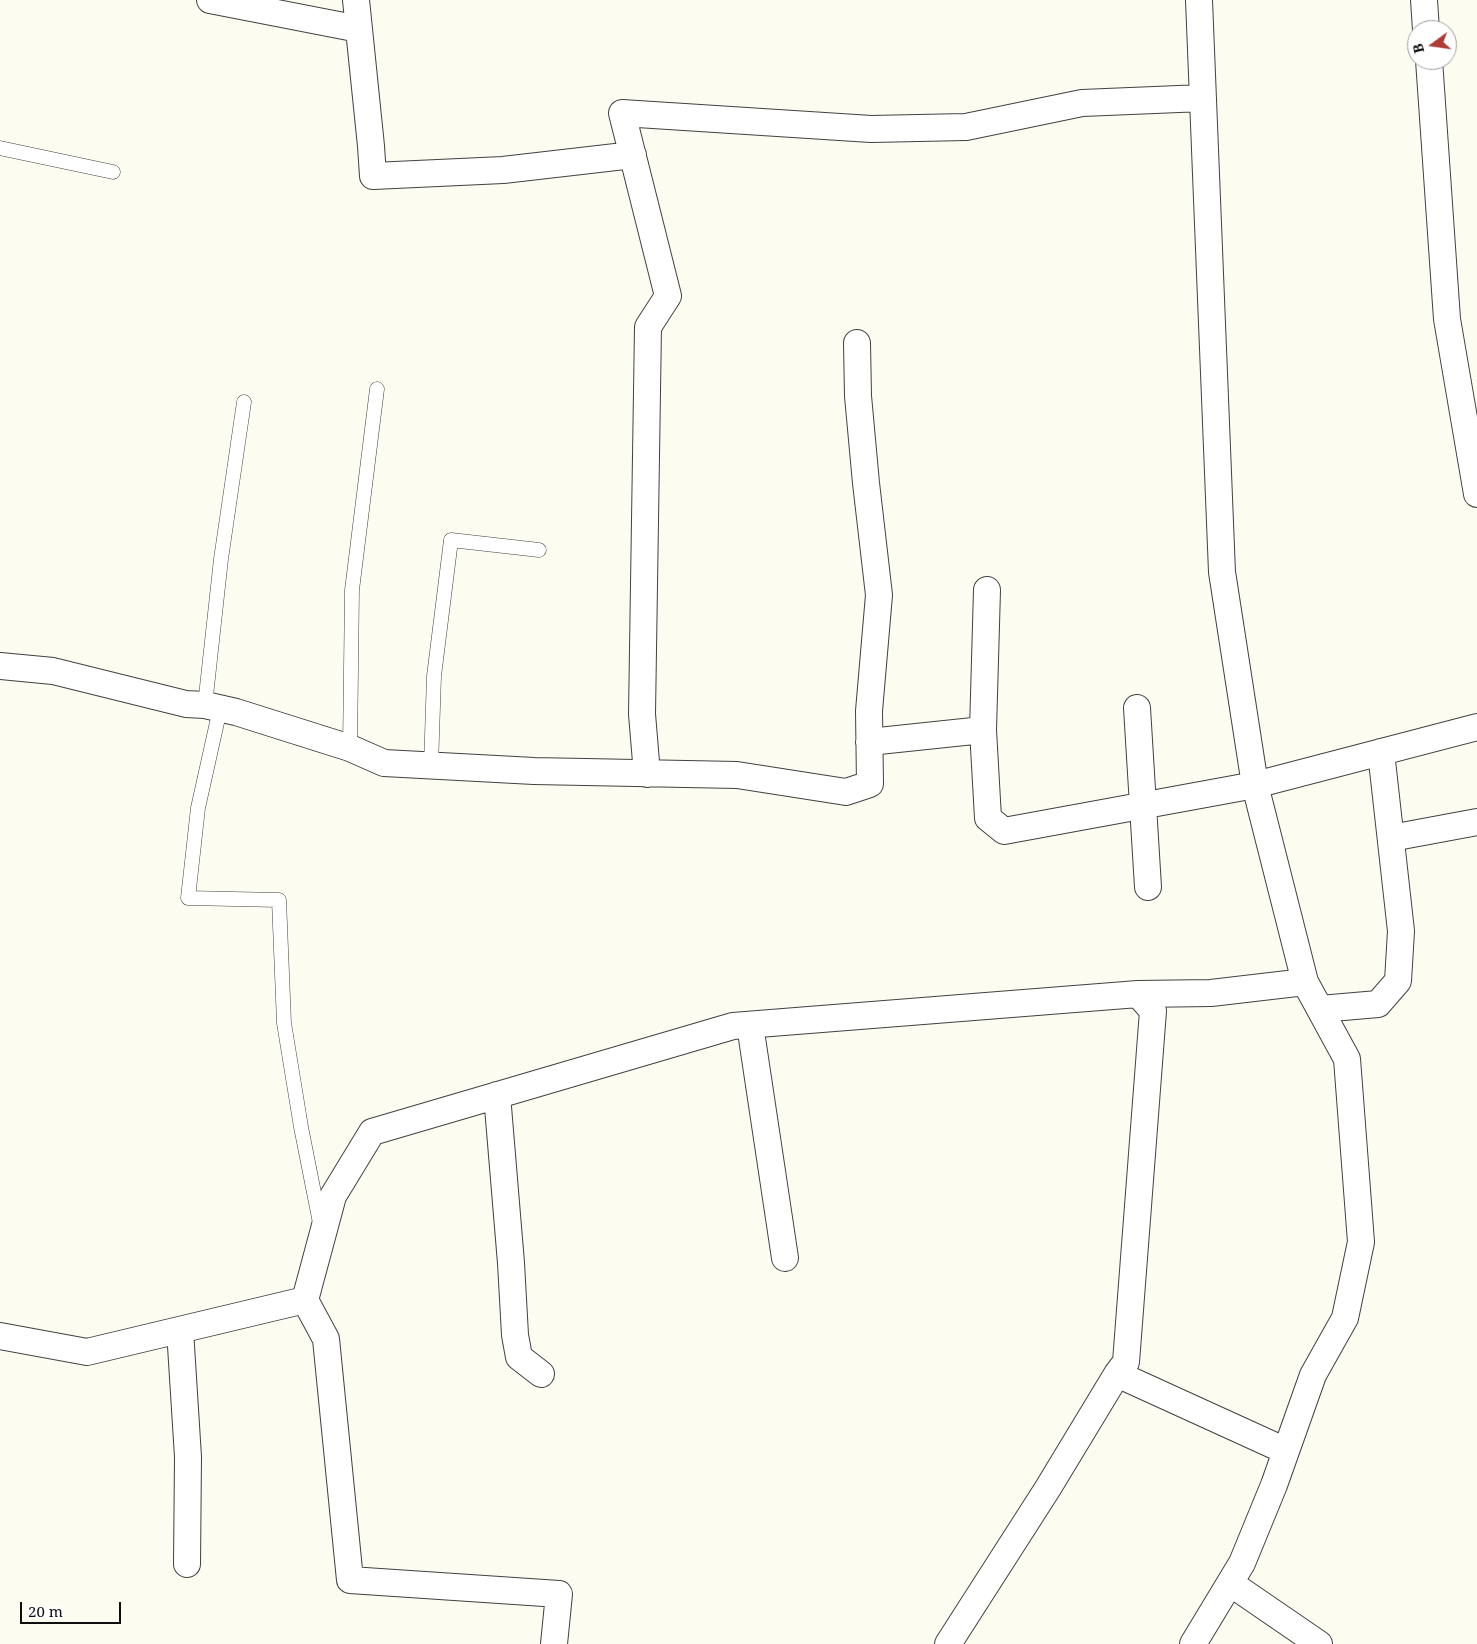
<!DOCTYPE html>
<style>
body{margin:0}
#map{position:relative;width:1477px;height:1644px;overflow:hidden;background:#fdfcf1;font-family:"Noto Serif",serif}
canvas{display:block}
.north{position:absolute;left:1407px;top:20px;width:50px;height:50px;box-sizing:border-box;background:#fff;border:1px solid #9f9f9f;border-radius:50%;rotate:256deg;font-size:14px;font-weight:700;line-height:20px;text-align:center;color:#0e0e0e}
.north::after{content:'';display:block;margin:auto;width:18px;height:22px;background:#af3c36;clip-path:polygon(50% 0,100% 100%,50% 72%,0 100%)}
.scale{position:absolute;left:20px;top:1602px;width:101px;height:22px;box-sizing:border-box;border:2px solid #0e0e0e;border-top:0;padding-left:6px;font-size:15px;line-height:18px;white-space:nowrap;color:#0e0e0e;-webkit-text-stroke:4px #fff;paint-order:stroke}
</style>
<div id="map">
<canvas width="1477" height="1644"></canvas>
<div class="north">B</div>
<div class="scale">20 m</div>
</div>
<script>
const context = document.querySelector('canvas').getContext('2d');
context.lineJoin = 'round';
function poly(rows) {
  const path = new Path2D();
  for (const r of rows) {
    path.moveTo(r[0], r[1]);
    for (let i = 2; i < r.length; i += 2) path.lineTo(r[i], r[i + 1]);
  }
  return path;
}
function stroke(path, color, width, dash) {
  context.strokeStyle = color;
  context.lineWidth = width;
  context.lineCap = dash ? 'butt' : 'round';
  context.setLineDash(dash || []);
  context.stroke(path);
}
const service = poly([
 [0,148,113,172],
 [205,705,221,559,244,402],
 [220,709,198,808,188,898,279,900,284,1023,301,1127,320,1223],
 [350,748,352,590,377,389],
 [431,766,434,676,451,540,539,550]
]);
const minor = poly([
 [210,0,359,29],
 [356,0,371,146,373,176,503,170,633,155],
 [1424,0,1426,30],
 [1429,60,1447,319,1477,494],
 [987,590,983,730,988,818,1004,831,1255,785,1477,727],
 [0,666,53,671,186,704,205,705,236,712,350,748,384,763,534,771,737,775,846,792,870,784,869,711,879,595,866,483,858,396,857,343],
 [1137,708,1148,887],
 [869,742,983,730],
 [647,774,642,714,648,327,668,296,622,113,871,129,966,127,1082,103,1203,98],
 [1391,838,1477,822],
 [1138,994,1211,993,1305,982],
 [1320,1009,1378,1004,1398,981,1401,931,1381,752],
 [750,1025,785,1258],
 [497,1095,511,1263,515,1335,519,1357,541,1374],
 [180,1330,188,1457,187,1564],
 [0,1336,87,1352,305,1300],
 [1117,1374,1286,1451],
 [1230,1583,1319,1644],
 [554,1644,559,1594,350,1580,326,1339,305,1300,333,1196,372,1132,733,1026,1138,994,1153,1011,1126,1362,1117,1374,1048,1488,948,1644],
 [1193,1644,1242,1563,1274,1485,1313,1375,1345,1318,1361,1242,1347,1059,1305,982,1255,785,1222,572,1199,0]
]);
stroke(service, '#414141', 15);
stroke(minor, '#414141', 28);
stroke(service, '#fff', 14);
stroke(minor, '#fff', 26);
</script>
